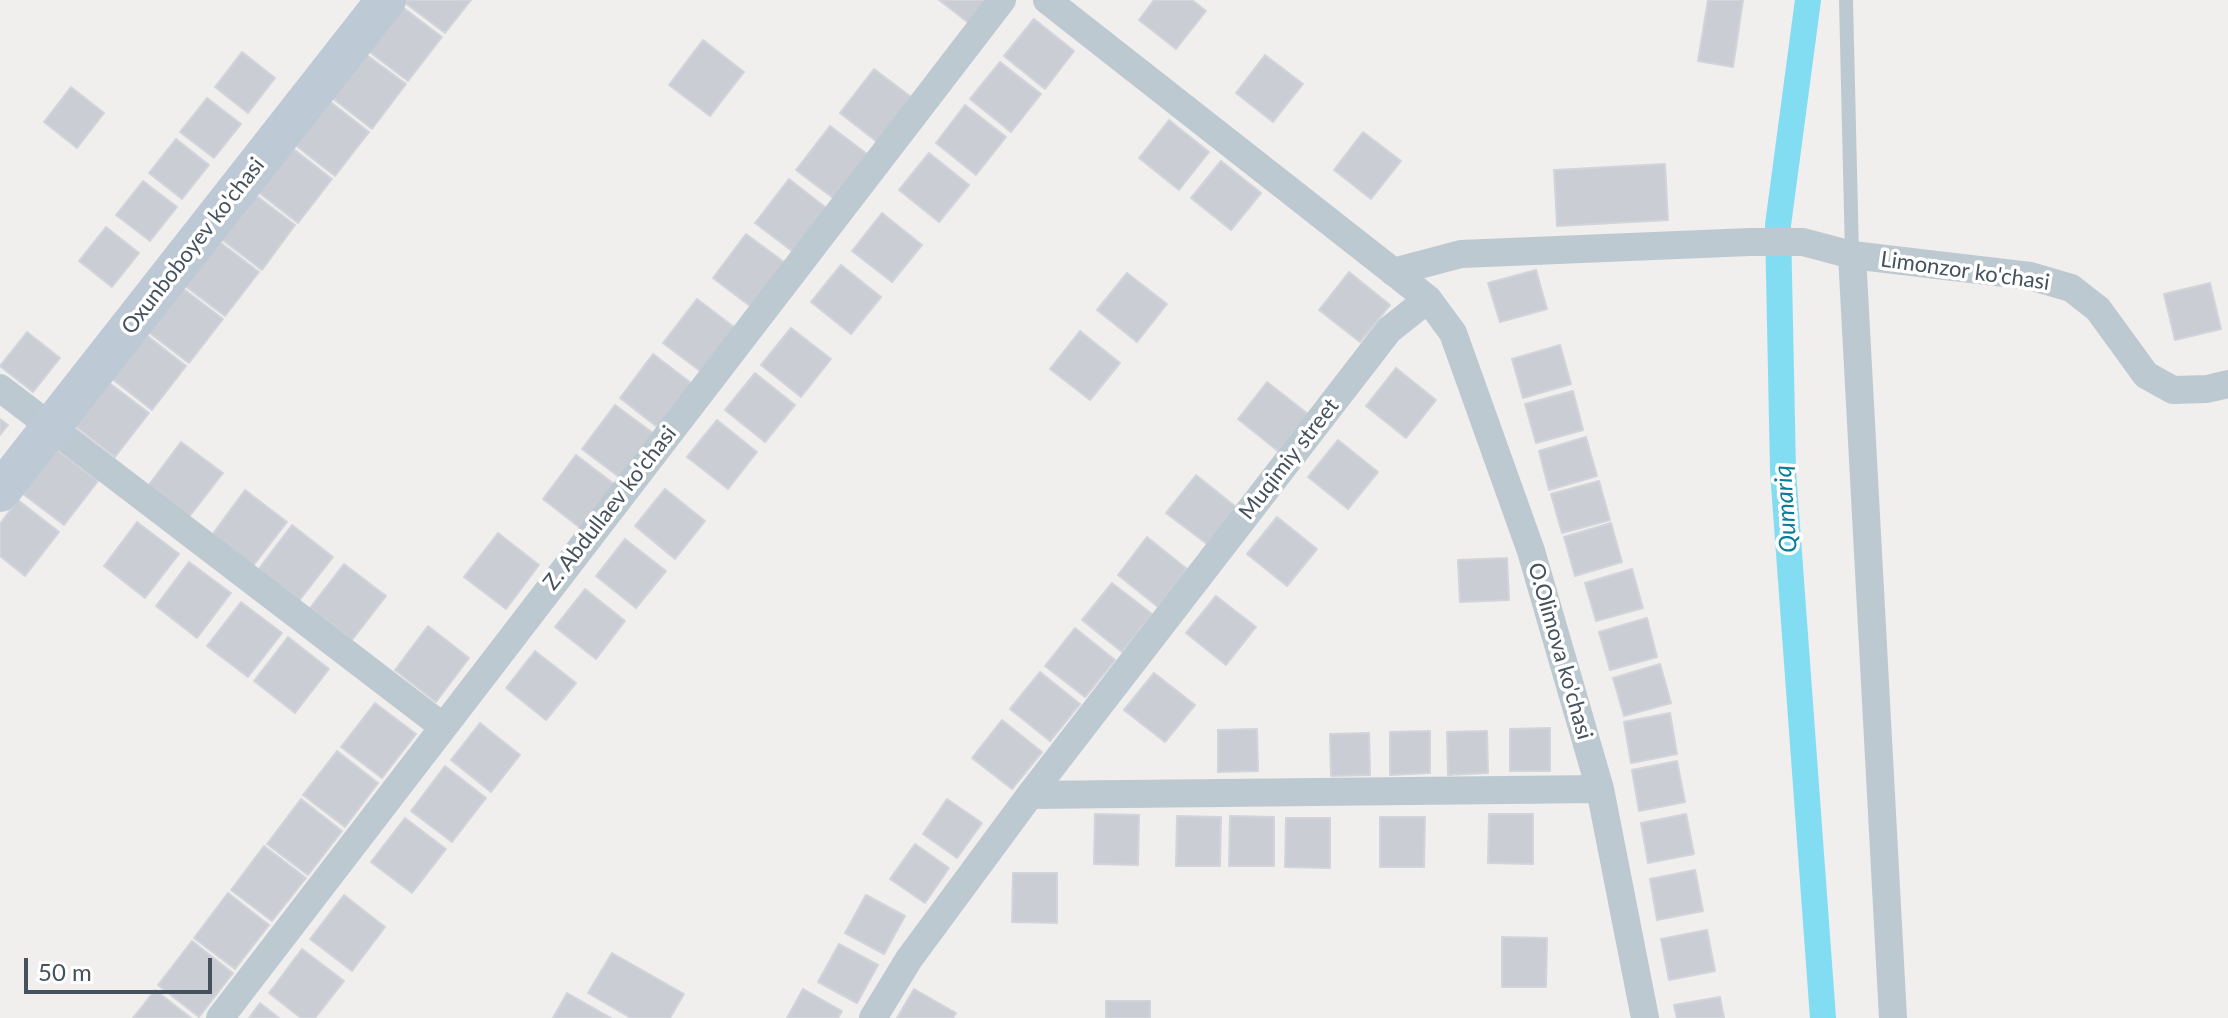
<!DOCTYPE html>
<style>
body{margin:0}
#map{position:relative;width:2228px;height:1018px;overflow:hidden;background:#f1eeee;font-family:Lato,sans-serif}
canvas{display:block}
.scale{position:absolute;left:24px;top:958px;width:188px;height:36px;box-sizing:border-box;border:4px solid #45525d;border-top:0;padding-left:10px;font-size:24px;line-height:28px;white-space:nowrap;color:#45525d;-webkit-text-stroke:6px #fff;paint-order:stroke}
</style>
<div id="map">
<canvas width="2228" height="1018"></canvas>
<div class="scale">50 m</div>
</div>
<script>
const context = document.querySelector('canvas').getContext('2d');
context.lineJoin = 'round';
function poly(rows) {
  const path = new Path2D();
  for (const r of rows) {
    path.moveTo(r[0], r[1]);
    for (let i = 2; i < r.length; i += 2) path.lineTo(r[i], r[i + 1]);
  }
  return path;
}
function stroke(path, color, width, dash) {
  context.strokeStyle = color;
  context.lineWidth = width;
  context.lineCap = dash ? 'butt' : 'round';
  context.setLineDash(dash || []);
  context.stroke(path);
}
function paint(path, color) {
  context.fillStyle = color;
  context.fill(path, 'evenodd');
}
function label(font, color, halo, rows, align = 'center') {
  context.font = font + ' Lato,sans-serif';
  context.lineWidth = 7;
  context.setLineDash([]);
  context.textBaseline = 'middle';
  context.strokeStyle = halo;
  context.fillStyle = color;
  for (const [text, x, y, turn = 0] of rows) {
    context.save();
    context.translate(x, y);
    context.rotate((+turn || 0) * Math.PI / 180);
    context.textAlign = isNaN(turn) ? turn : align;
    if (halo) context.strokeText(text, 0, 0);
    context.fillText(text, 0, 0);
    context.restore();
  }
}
stroke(poly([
 [1808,0,1778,225,1783,471,1823,1018]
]), '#83ddf2', 26);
const building = poly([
 [406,0,471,0,445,33,404,2,406,0],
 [939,0,989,0,970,24,939,0],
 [1154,0,1192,0,1206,11,1176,49,1139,20,1154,0],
 [1708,0,1743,0,1733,67,1698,61,1708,0],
 [401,6,442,37,408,81,367,50,401,6],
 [1034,19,1074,51,1045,89,1004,56,1034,19],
 [703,40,744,72,710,116,669,85,703,40],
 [242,52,275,78,248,113,215,87,242,52],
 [364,53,406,84,372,129,331,97,364,53],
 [1265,55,1303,84,1273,122,1236,93,1265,55],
 [1000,62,1041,94,1011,132,970,99,1000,62],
 [874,69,915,100,881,145,840,113,874,69],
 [71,87,104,113,77,148,44,122,71,87],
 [207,98,241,124,214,158,180,132,207,98],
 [328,100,369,132,335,176,294,144,328,100],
 [965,105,1006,137,976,175,936,143,965,105],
 [1169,120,1209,152,1179,190,1139,158,1169,120],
 [830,126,871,157,837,201,796,170,830,126],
 [1363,132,1401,161,1371,199,1334,170,1363,132],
 [176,139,209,165,182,199,149,173,176,139],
 [291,147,332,179,298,223,257,191,291,147],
 [929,153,969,185,939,222,899,190,929,153],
 [1221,161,1261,193,1231,230,1191,198,1221,161],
 [1665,164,1668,220,1557,226,1554,170,1665,164],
 [789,179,830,211,796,254,755,223,789,179],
 [143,181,177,207,150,241,116,215,143,181],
 [254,194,295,225,262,270,220,238,254,194],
 [882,213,922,245,892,282,852,251,882,213],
 [106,227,139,253,112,287,79,261,106,227],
 [746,234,788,265,754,309,713,278,746,234],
 [217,240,259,272,225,316,184,285,217,240],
 [841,265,881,297,851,334,811,302,841,265],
 [1536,270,1547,309,1500,322,1488,283,1536,270],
 [1349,272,1390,305,1360,342,1319,310,1349,272],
 [1127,273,1167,304,1137,342,1097,310,1127,273],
 [2210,283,2221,329,2175,340,2164,294,2210,283],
 [181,287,223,319,189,363,147,331,181,287],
 [697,299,738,330,704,374,663,343,697,299],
 [791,328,831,359,801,397,761,365,791,328],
 [1080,331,1120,363,1090,400,1050,369,1080,331],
 [27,332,60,358,33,392,0,366,27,332],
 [145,334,186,366,152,410,111,378,145,334],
 [1560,345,1571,384,1523,398,1512,359,1560,345],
 [653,354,695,386,661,430,620,398,653,354],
 [1396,368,1436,400,1406,438,1366,406,1396,368],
 [755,373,795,405,765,442,725,410,755,373],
 [108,382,149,413,115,457,74,425,108,382],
 [1267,382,1308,414,1278,451,1238,419,1267,382],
 [1573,391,1583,430,1536,443,1525,404,1573,391],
 [615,405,657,436,623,480,582,449,615,405],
 [0,419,8,425,0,435,0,419],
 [717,420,757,452,728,489,687,457,717,420],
 [1586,437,1597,476,1549,490,1539,451,1586,437],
 [1338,440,1378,472,1348,509,1308,477,1338,440],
 [181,442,223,473,189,517,148,486,181,442],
 [57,450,98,481,64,525,23,494,57,450],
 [576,455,618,487,584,531,543,499,576,455],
 [1196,475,1236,507,1207,544,1166,513,1196,475],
 [1599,481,1610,520,1562,533,1551,494,1599,481],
 [665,489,705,521,675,559,635,526,665,489],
 [245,490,287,522,253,566,212,535,245,490],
 [18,500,59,532,25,576,0,556,0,524,18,500],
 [1277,517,1317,549,1287,586,1247,554,1277,517],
 [137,522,179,554,145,598,104,566,137,522],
 [1611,523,1622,562,1575,576,1564,537,1611,523],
 [292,525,333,557,299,601,258,570,292,525],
 [498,533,539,565,506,609,464,577,498,533],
 [1147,537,1187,569,1158,607,1118,575,1147,537],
 [625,539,666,571,636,608,596,576,625,539],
 [1507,558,1509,600,1460,602,1458,560,1507,558],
 [189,562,231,593,197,638,156,606,189,562],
 [344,564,386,596,352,640,310,608,344,564],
 [1632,569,1643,608,1596,621,1585,583,1632,569],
 [1112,583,1152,614,1122,652,1082,620,1112,583],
 [585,589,625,621,596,659,555,627,585,589],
 [1216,596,1256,627,1226,665,1186,633,1216,596],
 [241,602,282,633,248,677,207,646,241,602],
 [1647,618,1657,657,1610,670,1599,632,1647,618],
 [428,626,469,658,436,702,395,670,428,626],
 [1075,628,1115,660,1085,697,1045,666,1075,628],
 [288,637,329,669,295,713,254,681,288,637],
 [535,651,576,683,546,720,506,688,535,651],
 [1660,664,1671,703,1624,716,1613,678,1660,664],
 [1040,672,1080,704,1050,741,1010,709,1040,672],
 [1154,673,1195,705,1165,742,1124,710,1154,673],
 [375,703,416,734,382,778,341,747,375,703],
 [1670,713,1677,754,1631,763,1624,722,1670,713],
 [1002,720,1042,752,1012,789,972,758,1002,720],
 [480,723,520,755,491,792,451,760,480,723],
 [1550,728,1550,771,1510,771,1510,729,1550,728],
 [1257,729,1258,771,1218,772,1218,730,1257,729],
 [1430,731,1430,773,1390,775,1390,732,1430,731],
 [1487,731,1488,773,1448,775,1447,732,1487,731],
 [1369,733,1370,775,1331,776,1330,734,1369,733],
 [337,751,378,783,345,827,303,795,337,751],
 [1677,761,1685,802,1639,811,1632,770,1677,761],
 [445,766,486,798,452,842,411,811,445,766],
 [301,799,342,831,308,875,267,844,301,799],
 [947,799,982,823,957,858,923,834,947,799],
 [1095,814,1139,815,1138,865,1094,864,1095,814],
 [1489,814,1533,814,1533,864,1488,863,1489,814],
 [1686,814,1694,854,1648,863,1641,823,1686,814],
 [1177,816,1221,817,1220,866,1176,866,1177,816],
 [1230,816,1274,817,1274,866,1229,866,1230,816],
 [1380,817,1425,817,1424,867,1380,867,1380,817],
 [405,818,446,849,412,893,371,862,405,818],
 [1286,818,1330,818,1330,868,1285,867,1286,818],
 [915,844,949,868,925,903,890,879,915,844],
 [264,846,306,878,272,921,231,890,264,846],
 [1695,870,1703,911,1657,920,1650,879,1695,870],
 [1013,873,1057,873,1057,923,1012,922,1013,873],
 [228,893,269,925,235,969,194,938,228,893],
 [344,895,385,927,352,971,310,939,344,895],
 [866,895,905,916,884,954,845,933,866,895],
 [1707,930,1715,971,1669,980,1661,939,1707,930],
 [1502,937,1547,938,1546,987,1502,987,1502,937],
 [192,941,233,973,199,1017,158,985,192,941],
 [839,944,878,965,857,1003,818,982,839,944],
 [302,949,344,981,315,1018,301,1018,269,993,302,949],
 [612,953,684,994,670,1018,631,1018,588,993,612,953],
 [803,989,842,1011,838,1018,787,1018,803,989],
 [914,989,956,1013,953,1018,897,1018,914,989],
 [155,990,191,1018,133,1018,155,990],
 [567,993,611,1018,553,1018,567,993],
 [1720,997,1724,1018,1677,1018,1674,1005,1720,997],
 [1106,1001,1150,1001,1150,1018,1106,1018,1106,1001],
 [260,1003,279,1018,249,1018,260,1003]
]);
paint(building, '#cacdd3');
stroke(building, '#d1d4da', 2);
stroke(poly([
 [1846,0,1852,255]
]), '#bdc9d1', 14);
stroke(poly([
 [1047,0,1428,299,1453,333,1531,551,1600,789,1645,1018],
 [1852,255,1893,1018],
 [1393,272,1461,254,1750,242,1803,242,1852,255,2030,276,2071,288,2098,309,2146,375,2173,390,2207,389,2228,384],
 [0,388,442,726],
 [1030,795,1600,789],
 [220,1018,1002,0],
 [873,1018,909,959,1030,795,1389,330,1428,299]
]), '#bdc9d1', 28);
stroke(poly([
 [0,492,386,0]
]), '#bdcad6', 40);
label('22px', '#45525d', '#fff', [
 ["Oxunboboyev ko'chasi",193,246,-52],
 ["Limonzor ko'chasi",1965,271,8],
 ["Muqimiy street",1289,459,-52],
 ["Z. Abdullaev ko'chasi",610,508,-52],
 ["O.Olimova ko'chasi",1560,651,74]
]);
label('italic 24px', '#057d9a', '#fff', [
 ["Qumariq",1786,509,-94]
]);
</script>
